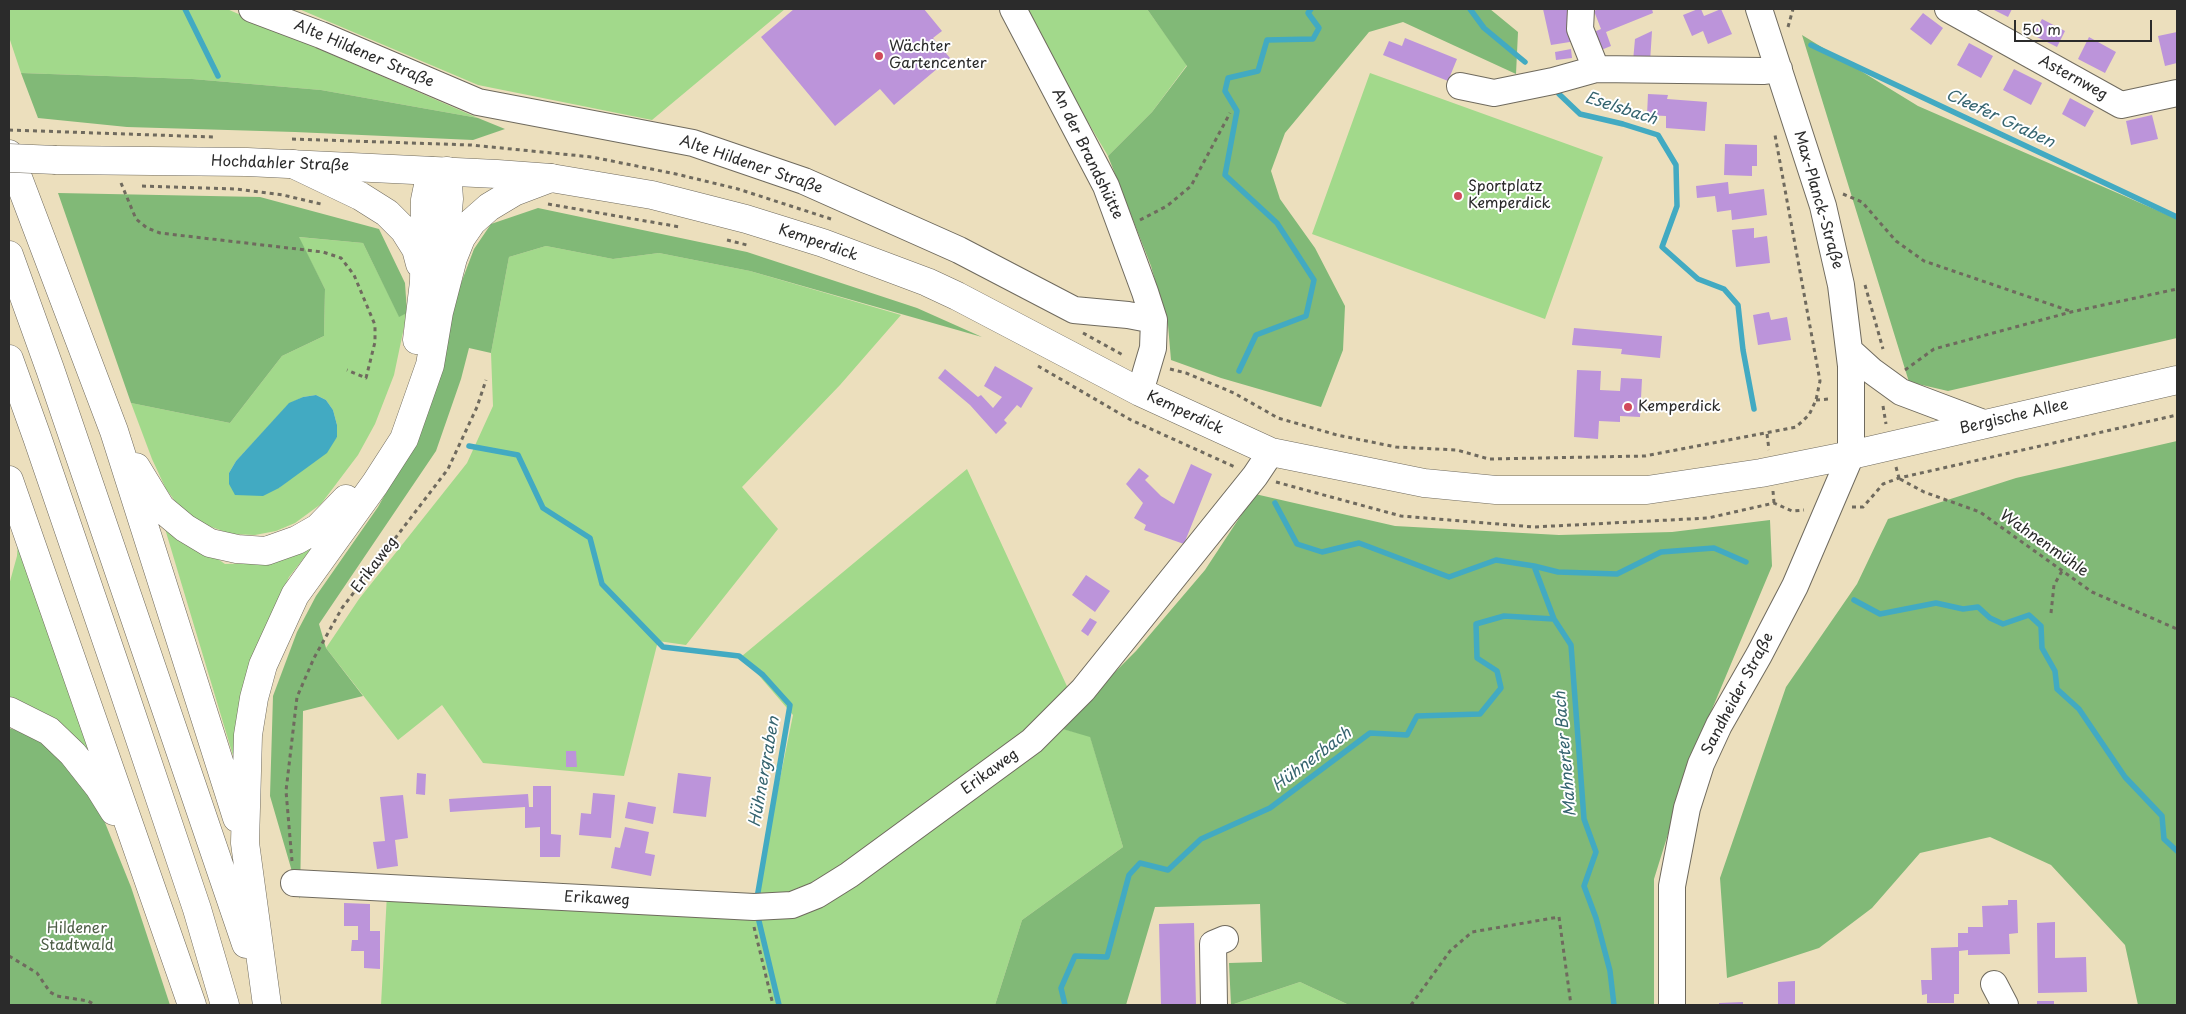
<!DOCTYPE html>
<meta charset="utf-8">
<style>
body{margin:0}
#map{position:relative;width:2186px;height:1014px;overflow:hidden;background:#ecdfbd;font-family:"Playpen Sans",sans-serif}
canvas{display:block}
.frame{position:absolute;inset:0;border:10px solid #2b2b2b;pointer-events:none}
.scale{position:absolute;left:2014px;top:20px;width:138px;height:22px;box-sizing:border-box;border:2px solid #2b2b2b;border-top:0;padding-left:6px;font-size:15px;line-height:18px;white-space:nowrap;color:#2b2b2b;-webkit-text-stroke:4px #fff;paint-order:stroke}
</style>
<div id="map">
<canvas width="2186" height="1014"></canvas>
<div class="frame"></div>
<div class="scale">50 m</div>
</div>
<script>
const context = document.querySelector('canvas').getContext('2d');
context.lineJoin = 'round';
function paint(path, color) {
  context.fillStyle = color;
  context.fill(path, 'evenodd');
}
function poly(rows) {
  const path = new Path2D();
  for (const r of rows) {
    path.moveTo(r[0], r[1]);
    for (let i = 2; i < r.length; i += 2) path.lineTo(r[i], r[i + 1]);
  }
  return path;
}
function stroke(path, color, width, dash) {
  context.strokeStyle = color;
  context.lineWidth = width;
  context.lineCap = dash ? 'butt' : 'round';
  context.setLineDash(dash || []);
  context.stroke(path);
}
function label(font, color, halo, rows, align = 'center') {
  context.font = font + ' "Playpen Sans",sans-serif';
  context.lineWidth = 4;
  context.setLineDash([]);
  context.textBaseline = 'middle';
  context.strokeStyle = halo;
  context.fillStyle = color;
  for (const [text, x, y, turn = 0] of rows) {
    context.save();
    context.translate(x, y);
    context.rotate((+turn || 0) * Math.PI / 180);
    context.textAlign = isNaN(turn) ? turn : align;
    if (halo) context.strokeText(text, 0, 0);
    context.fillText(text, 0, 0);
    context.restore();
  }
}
paint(poly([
 [9,9,227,9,478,118,321,90,192,79,21,73,9,37],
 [299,9,785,9,652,120,478,85],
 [1021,9,1147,9,1187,65,1152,112,1108,156],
 [1370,73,1603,157,1545,319,1312,234],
 [298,237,363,243,399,316,407,313,394,375,375,424,358,455,321,504,295,523,276,531,255,535,231,534,206,525,186,513,175,501,166,489,152,459,131,403,230,423,282,356,324,336,325,289],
 [316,395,326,400,333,410,337,425,337,437,279,488,229,484,229,473,236,461,289,404,303,397],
 [546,246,613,259,659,253,750,271,901,315,840,385,742,487,778,529,686,645,658,641,624,776,483,763,442,705,398,740,326,648,359,599,467,463,493,406,491,353,509,257],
 [967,469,1071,695,815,891,755,901,793,715,742,656],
 [163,522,225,564,270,563,318,540,289,577,262,634,242,708,237,769],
 [19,526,109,789,9,704,9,585,17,556],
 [1059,728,1090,736,1123,847,1022,920,995,1005,381,1005,387,894,784,914],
 [1300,982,1349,1005,1231,1005]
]), '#a2d98b');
paint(poly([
 [1147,9,1490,9,1518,32,1516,74,1403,22,1369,32,1285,133,1271,171,1280,199,1315,248,1345,306,1343,350,1321,407,1221,378,1171,360,1168,325,1151,266,1108,156,1152,112,1187,66],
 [1802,35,1918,106,2177,219,2177,338,1948,391,1909,382],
 [21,73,192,79,321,90,478,118,505,129,473,140,295,132,127,127,38,118],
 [58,193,260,197,379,229,405,283,407,313,399,317,363,243,299,237,325,289,324,336,282,356,230,423,131,403],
 [538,208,747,252,917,308,982,337,750,271,659,253,613,259,546,246,509,257,491,353,469,348,461,379,436,451,319,624,326,648,363,696,303,711,300,899,270,796,273,696,297,632,316,596,378,507,413,444,452,307,474,249,491,224],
 [2177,441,2177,1005,2138,1005,2125,945,2051,865,1990,837,1920,853,1872,908,1819,948,1727,978,1720,878,1786,687,1857,584,1888,519,2016,478],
 [1255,494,1395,526,1559,535,1672,532,1770,520,1772,566,1692,757,1654,879,1654,1005,1349,1005,1300,982,1231,1005,1229,963,1262,962,1260,904,1155,907,1126,1005,995,1005,1022,920,1123,847,1090,737,1059,728,1136,651,1205,570],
 [9,728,40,738,91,788,131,887,170,1005,9,1005]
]), '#81b977');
paint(poly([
 [316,395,326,400,333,410,337,425,337,437,327,453,279,488,263,496,235,495,229,484,229,473,236,461,289,403,303,397]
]), '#42aac2');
stroke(poly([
 [185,9,218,76],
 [1470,9,1484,28,1525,62],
 [1811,45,2177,217],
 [1559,94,1580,114,1623,124,1658,135,1676,165,1677,206,1662,247,1698,279,1724,289,1738,305,1743,350,1754,409],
 [1239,371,1256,335,1306,316,1314,280,1277,223,1225,175,1237,111,1225,91,1228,78,1258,71,1267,40,1313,39,1319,28,1308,13,1311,9],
 [469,446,518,455,543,508,590,538,602,584,663,647,739,656,763,675,790,705,757,898],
 [1275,503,1297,544,1322,552,1359,543,1449,577,1496,560,1534,566,1558,572,1617,574,1661,552,1714,548,1746,562],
 [1854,600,1880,614,1936,603,1963,609,1978,607,1990,618,2003,624,2029,615,2041,626,2042,648,2055,671,2057,689,2079,709,2125,777,2162,816,2164,839,2177,851],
 [1554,619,1571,645,1584,819,1596,852,1584,886,1596,918,1610,971,1614,1005],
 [758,917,779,1005],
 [1065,1005,1061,988,1075,956,1107,957,1129,875,1140,863,1168,870,1201,839,1270,808,1370,733,1407,735,1417,716,1480,714,1501,688,1497,671,1477,658,1476,624,1504,616,1554,619,1534,566]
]), '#42aac2', 5.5);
paint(poly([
 [794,9,924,9,942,31,933,38,950,58,894,105,880,89,835,126,761,37],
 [1543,9,1569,9,1576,41,1551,45],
 [1599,9,1652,9,1653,13,1606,32,1611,46,1596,52,1589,34,1601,29,1594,11],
 [1698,9,1701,9,1704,16,1721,9,1732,34,1708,44,1703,31,1692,36,1683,15],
 [1992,9,2012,9,2008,17],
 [1923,13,1943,28,1931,45,1910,29],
 [2042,19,2065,31,2057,47,2033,35],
 [1652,31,1650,62,1633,61,1635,39],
 [2177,32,2177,63,2165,66,2158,36],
 [2089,37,2116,52,2105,73,2078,59],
 [1405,38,1457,59,1448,81,1383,55,1389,41,1402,46],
 [1969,43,1993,56,1981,78,1957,65],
 [1571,49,1572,58,1556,60,1555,52],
 [2014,69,2042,83,2031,105,2003,90],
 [1648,94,1668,95,1667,99,1707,102,1705,131,1666,128,1666,116,1647,115],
 [2070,98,2094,111,2085,127,2062,114],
 [2152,115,2158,139,2131,145,2126,121],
 [1725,144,1757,145,1757,166,1752,166,1752,176,1724,175],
 [1728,182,1729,194,1764,189,1767,215,1732,220,1731,210,1717,212,1715,196,1697,198,1696,186],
 [1754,228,1754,238,1767,236,1770,263,1736,267,1732,230],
 [1769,312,1771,320,1787,317,1791,340,1758,345,1753,315],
 [1574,328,1662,336,1660,358,1621,354,1622,349,1572,345],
 [995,366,1033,388,1021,408,1017,405,1004,420,1007,423,996,434,970,405,938,378,945,369,978,397,981,395,993,408,1002,397,984,386],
 [1577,370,1601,371,1600,390,1620,391,1621,378,1642,379,1640,417,1620,416,1620,422,1599,421,1598,439,1574,437],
 [1191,464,1212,474,1184,544,1144,530,1146,525,1134,518,1143,503,1126,484,1139,468,1149,476,1145,480,1161,496,1174,504],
 [1086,575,1110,591,1095,612,1072,595],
 [1090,618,1097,622,1088,636,1081,631],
 [566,751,576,751,577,767,566,767],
 [417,773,426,774,425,795,416,794],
 [678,773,711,777,706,817,673,813],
 [533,786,551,786,551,834,561,835,560,857,540,857,540,827,525,828,525,807,450,812,449,799,479,797,528,794,529,807,533,807],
 [593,793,615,795,611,838,579,835,581,813,591,814],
 [403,795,408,838,395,840,398,866,377,869,373,842,385,841,380,797],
 [628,802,656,807,653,824,625,818],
 [625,827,649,832,645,853,655,855,651,876,611,868,615,847,620,848],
 [2008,900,2017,900,2018,933,2009,934,2010,954,1968,955,1968,950,1959,951,1959,994,1954,994,1954,1003,1927,1003,1927,994,1922,995,1921,980,1932,980,1931,948,1958,947,1958,933,1968,933,1968,927,1983,927,1982,906,2008,905],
 [344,903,370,904,370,931,380,931,380,969,364,968,364,951,351,951,352,940,358,940,358,926,344,926],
 [2055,922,2055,958,2086,957,2087,992,2038,993,2037,923],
 [1194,923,1196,1005,1161,1005,1159,924],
 [1795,981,1795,1005,1778,1005,1778,982],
 [2037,1001,2054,1001,2054,1005,2037,1005],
 [1743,1002,1743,1005,1719,1005,1719,1003]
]), '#bc94da');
const minor = poly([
 [252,9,321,35,478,102,693,143,804,181,959,250,1074,310,1128,315,1154,320],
 [1013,9,1106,186,1145,292,1154,320,1153,348,1140,392],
 [1581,9,1580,29,1596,69],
 [1948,9,2121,105,2177,93],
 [1460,86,1494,93,1553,81,1596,69,1763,71,1779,69],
 [1850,351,1872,371,1901,392,1986,424],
 [294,883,754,907,792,905,817,895,849,875,1032,741,1083,690,1255,476,1271,452],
 [1994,984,2005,1005],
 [1214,1005,1213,944,1225,939],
 [1672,1005,1672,886,1687,808,1701,764,1719,725,1759,655,1795,586,1851,455,1851,366,1841,285,1823,206,1759,9]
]);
const major = poly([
 [56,160,247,162,497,174,551,178,652,195,746,219,823,243,927,282,957,296,1140,392,1271,452,1424,483,1496,490,1647,490,1761,473,1851,455,2177,380]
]);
const highway = poly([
 [9,154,114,431,237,818],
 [293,164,360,196,387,213,404,230,416,249,420,264],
 [9,255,50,369,246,944],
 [443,263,449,199,447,171],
 [417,340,424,282,425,200,431,171],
 [9,359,37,437,119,677,197,909,225,1005],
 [136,467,161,508,185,528,210,543,237,549,266,551,297,540,318,528,346,499],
 [9,480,192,1005],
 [9,711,49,731,73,754,99,787,114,811],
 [267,1005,245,843,248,735,254,698,263,665,295,595,375,484,404,439,430,365,439,312,453,258,461,238,472,222,489,207,514,192,551,178]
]);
stroke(minor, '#6f6a5e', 28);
stroke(major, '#6f6a5e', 29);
stroke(highway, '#6f6a5e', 29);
stroke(poly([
 [1788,27,1793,9],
 [9,130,213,137],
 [292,139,471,145,592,157,676,174,738,189,831,219],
 [121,183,136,219,147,228,160,233,323,252,341,258,354,275,375,325,375,342,366,378,347,370],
 [142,186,236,189,283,195,321,204],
 [1843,194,1862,202,1896,241,1924,261,2070,311],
 [548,204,680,227],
 [1140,220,1167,206,1191,186,1230,113],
 [727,240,747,245],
 [1865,285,1883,349],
 [1083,333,1123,355],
 [1038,366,1131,420,1235,467],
 [1170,369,1186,373,1234,393,1278,418,1337,435,1396,447,1457,450,1489,459,1645,456,1796,427,1809,415,1816,400,1820,381,1775,135],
 [1905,370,1934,349,2071,312,2177,289],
 [1816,400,1829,399],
 [1883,406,1886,424],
 [1767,434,1769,450],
 [1896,467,1899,478],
 [1900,479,1924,492,1980,512,2092,592,2177,629],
 [1276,482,1401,516,1534,527,1708,518,1774,503,1792,511,1804,510],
 [1773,491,1774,503],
 [1852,507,1863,507,1883,484,1899,478,2177,415],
 [2051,613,2054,585,2062,571],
 [292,861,286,791,297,697,314,658,342,608,448,469,477,407,486,380],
 [754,927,773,1005],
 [9,956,37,973,50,992,57,996,88,1001,95,1005],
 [1411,1005,1450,951,1472,932,1559,917,1571,1005]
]), '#6f6a5e', 3, [4, 4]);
stroke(minor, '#fff', 26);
stroke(major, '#fff', 28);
stroke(highway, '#fff', 28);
const majorBridge = poly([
 [9,158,56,160]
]);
stroke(majorBridge, '#6f6a5e', 29, []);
stroke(majorBridge, '#fff', 28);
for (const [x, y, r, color] of [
 [879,56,5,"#d1495b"],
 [1458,196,5,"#d1495b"],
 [1628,407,5,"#d1495b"]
]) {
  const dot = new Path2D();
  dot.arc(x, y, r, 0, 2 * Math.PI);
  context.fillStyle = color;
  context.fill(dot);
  stroke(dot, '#fff', 2);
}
label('15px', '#2b2b2b', '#fff', [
 ["Wächter",889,47],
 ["Gartencenter",889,64],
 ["Sportplatz",1468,187],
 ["Kemperdick",1468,204],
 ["Kemperdick",1638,407]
], 'left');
label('15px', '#2b2b2b', '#fff', [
 ["Alte Hildener Straße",364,54,23],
 ["Asternweg",2073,78,29],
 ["An der Brandshütte",1087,154,64],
 ["Hochdahler Straße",280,164,2],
 ["Alte Hildener Straße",751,165,19],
 ["Max-Planck-Straße",1818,200,74],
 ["Kemperdick",818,243,19],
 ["Kemperdick",1185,413,25],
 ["Bergische Allee",2014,417,-13],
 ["Wahnenmühle",2044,544,35],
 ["Erikaweg",375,565,-53],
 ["Sandheider Straße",1738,694,-62],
 ["Erikaweg",990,772,-36],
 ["Erikaweg",597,899,3]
]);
label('15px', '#4f5f48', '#fff', [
 ["Hildener",77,929],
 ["Stadtwald",77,946]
]);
label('italic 16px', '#35646f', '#fff', [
 ["Eselsbach",1621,109,18],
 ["Cleefer Graben",2000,119,25],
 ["Mahnerter Bach",1566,754,-95],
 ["Hühnerbach",1312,760,-37],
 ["Hühnergraben",765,772,-80]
]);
</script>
